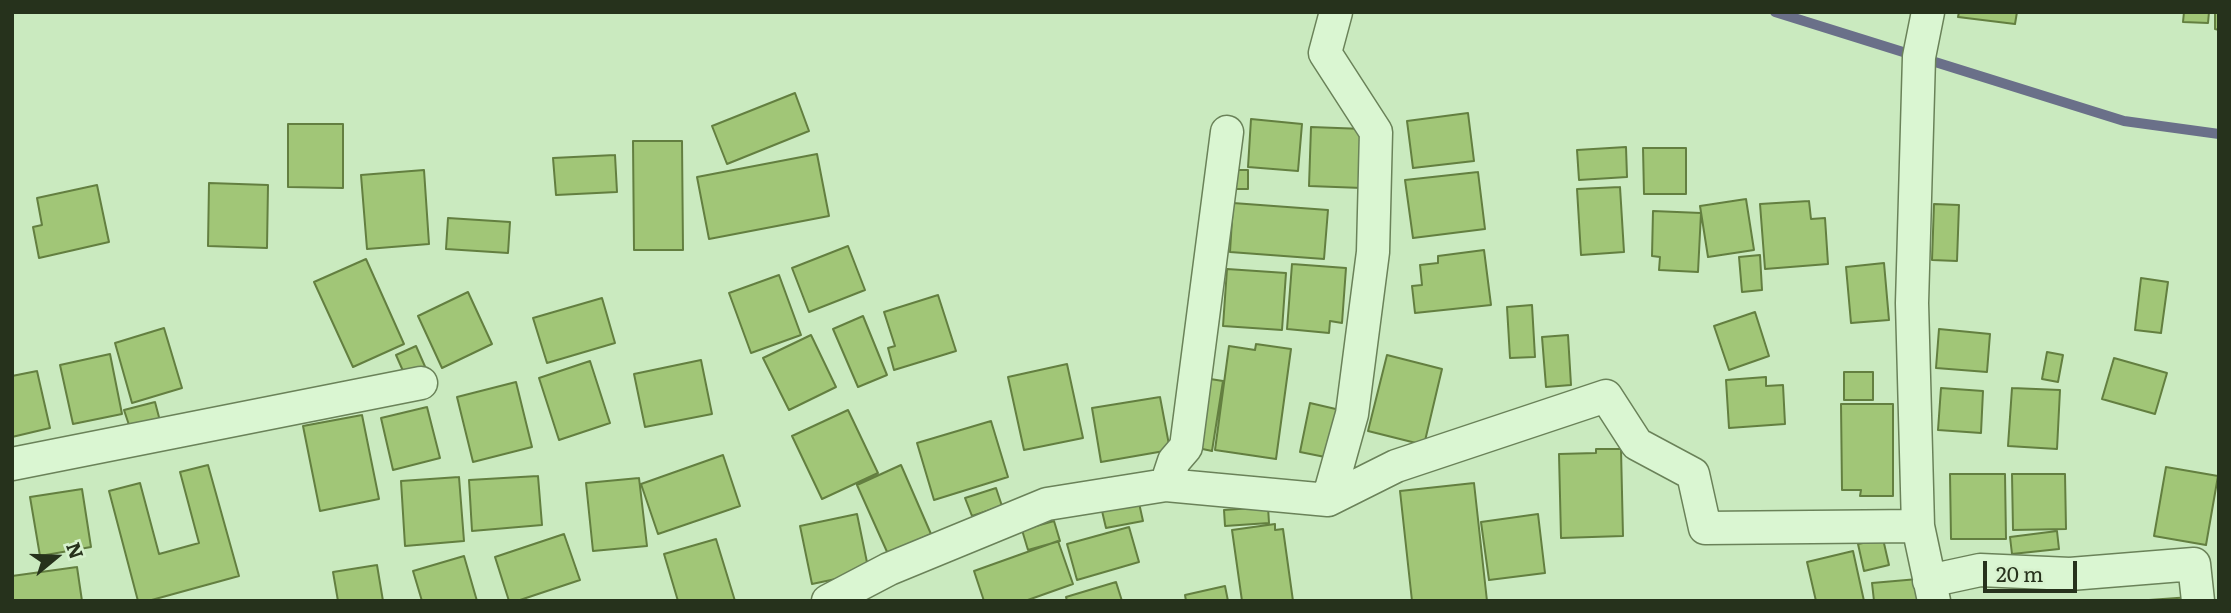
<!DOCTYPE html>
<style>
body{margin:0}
#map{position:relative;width:2231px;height:613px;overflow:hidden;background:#caeabf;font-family:Literata,serif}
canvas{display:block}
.frame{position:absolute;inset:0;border:14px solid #26321c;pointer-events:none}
.north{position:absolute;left:21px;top:522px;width:70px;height:70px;-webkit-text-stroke:5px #d7f2ce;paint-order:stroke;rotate:71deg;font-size:19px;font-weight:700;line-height:28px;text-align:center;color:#26321c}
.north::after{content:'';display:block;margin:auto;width:24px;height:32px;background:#26321c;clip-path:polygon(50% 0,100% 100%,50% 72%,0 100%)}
.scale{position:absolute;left:1983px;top:561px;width:94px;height:32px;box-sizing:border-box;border:4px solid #26321c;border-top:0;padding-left:9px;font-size:21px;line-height:24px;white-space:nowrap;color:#26321c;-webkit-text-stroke:5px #d7f2ce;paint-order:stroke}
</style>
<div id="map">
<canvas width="2231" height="613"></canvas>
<div class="frame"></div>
<div class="north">N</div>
<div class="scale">20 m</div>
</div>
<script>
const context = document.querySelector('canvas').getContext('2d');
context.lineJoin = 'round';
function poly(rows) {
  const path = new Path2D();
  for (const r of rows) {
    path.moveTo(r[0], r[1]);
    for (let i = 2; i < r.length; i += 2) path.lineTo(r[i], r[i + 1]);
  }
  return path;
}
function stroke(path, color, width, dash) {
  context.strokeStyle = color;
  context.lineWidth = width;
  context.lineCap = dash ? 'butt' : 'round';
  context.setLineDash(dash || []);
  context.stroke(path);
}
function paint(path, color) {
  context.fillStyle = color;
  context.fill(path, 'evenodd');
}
stroke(poly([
 [1775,12,2124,121,2219,134]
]), '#6a7089', 10);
const building = poly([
 [1959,12,2017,12,2015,24,1958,17,1959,12],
 [2184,12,2209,12,2208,23,2183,22,2184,12],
 [2215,12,2219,12,2219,30,2215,29,2215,12],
 [795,93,809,131,727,164,712,126,795,93],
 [1468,113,1474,161,1413,168,1407,121,1468,113],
 [1251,119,1302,124,1298,171,1248,167,1251,119],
 [288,124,343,124,343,188,288,187,288,124],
 [1311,127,1364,129,1362,188,1309,186,1311,127],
 [633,141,682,141,683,250,634,250,633,141],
 [1626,147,1627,177,1579,180,1577,150,1626,147],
 [1643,148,1686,148,1686,194,1644,194,1643,148],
 [817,154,829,216,709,239,697,177,817,154],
 [615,155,617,192,556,195,553,158,615,155],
 [424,170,429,244,367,249,361,175,424,170],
 [1228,170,1248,170,1248,189,1228,189,1228,170],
 [1478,172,1485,229,1413,238,1405,180,1478,172],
 [209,183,268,185,267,248,208,246,209,183],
 [97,185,109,242,39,258,33,227,42,225,37,198,97,185],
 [1620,187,1624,252,1581,255,1577,189,1620,187],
 [1746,199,1754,250,1708,257,1700,206,1746,199],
 [1809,201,1811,219,1825,218,1828,264,1765,269,1760,204,1809,201],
 [1233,203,1328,210,1324,259,1230,252,1233,203],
 [1934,204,1959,205,1957,261,1932,260,1934,204],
 [1653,211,1701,213,1698,272,1659,270,1660,257,1652,256,1653,211],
 [448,218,510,222,508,253,446,249,448,218],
 [848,246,865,290,809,312,792,268,848,246],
 [1484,250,1491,305,1415,313,1412,286,1422,285,1420,265,1438,263,1438,256,1484,250],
 [1760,255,1762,290,1742,292,1739,257,1760,255],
 [366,259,404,344,353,367,314,282,366,259],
 [1884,263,1889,320,1851,323,1846,267,1884,263],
 [1292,264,1346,268,1342,323,1330,321,1329,333,1287,329,1292,264],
 [1227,269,1286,273,1282,330,1223,326,1227,269],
 [779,275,801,335,751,353,729,293,779,275],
 [2141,278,2168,282,2161,333,2135,330,2141,278],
 [468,292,492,344,442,368,418,316,468,292],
 [938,295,956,351,894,370,888,348,895,346,884,312,938,295],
 [602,298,615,343,547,363,533,318,602,298],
 [1532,305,1535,357,1510,358,1507,307,1532,305],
 [1755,312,1769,356,1729,370,1714,326,1755,312],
 [863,316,887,375,858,387,833,329,863,316],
 [164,328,182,388,132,403,115,343,164,328],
 [1939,329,1990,334,1987,372,1936,368,1939,329],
 [811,335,836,387,789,410,763,358,811,335],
 [1568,335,1571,385,1546,387,1542,337,1568,335],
 [1256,344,1291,349,1276,459,1215,450,1229,346,1255,350,1256,344],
 [416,346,427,371,407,380,396,355,416,346],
 [2047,352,2063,355,2058,382,2042,379,2047,352],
 [110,354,122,414,73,424,60,365,110,354],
 [1387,355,1442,369,1424,445,1368,431,1387,355],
 [2114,358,2167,373,2155,414,2102,399,2114,358],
 [701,360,712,414,645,427,634,374,701,360],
 [590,361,610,423,559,440,539,378,590,361],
 [1067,364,1083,438,1024,450,1008,377,1067,364],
 [37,371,50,428,12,437,12,376,37,371],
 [1844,372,1873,372,1873,400,1844,400,1844,372],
 [1766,377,1766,386,1783,385,1785,424,1729,428,1726,380,1766,377],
 [1204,378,1223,381,1212,451,1193,447,1204,378],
 [516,382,532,447,473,462,457,397,516,382],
 [1941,388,1983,391,1981,433,1938,430,1941,388],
 [2012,388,2060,390,2057,449,2008,446,2012,388],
 [1160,397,1170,450,1101,462,1092,408,1160,397],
 [155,402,160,421,130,428,124,410,155,402],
 [1310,403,1340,410,1330,458,1300,452,1310,403],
 [1841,404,1893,404,1893,496,1860,496,1861,490,1842,490,1841,404],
 [427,407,440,458,393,470,381,418,427,407],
 [848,410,878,473,822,499,792,436,848,410],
 [362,415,379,499,320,511,303,426,362,415],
 [991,421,1008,477,934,500,917,443,991,421],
 [1596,449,1621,449,1623,536,1561,538,1559,454,1596,453,1596,449],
 [723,455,740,506,658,534,641,484,723,455],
 [208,465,239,576,148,601,138,601,109,491,140,483,159,554,199,543,180,472,208,465],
 [901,465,931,534,888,554,857,485,901,465],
 [2166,467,2218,476,2206,545,2154,536,2166,467],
 [1950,474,2005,474,2006,539,1951,539,1950,474],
 [2012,474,2065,474,2066,529,2013,530,2012,474],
 [538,476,542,525,472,531,469,480,538,476],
 [459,477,464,541,405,546,401,481,459,477],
 [639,478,647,546,593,551,586,483,639,478],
 [1474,483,1487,601,1412,601,1400,491,1474,483],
 [996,488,1002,506,972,516,965,498,996,488],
 [82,489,91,547,40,556,30,497,82,489],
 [1139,503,1143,521,1106,528,1102,511,1139,503],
 [1268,507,1269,523,1225,526,1224,510,1268,507],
 [857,514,869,572,812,584,800,526,857,514],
 [1538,514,1545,573,1489,580,1481,522,1538,514],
 [1054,521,1060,541,1028,550,1022,530,1054,521],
 [1275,524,1275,530,1283,529,1293,601,1242,601,1232,530,1275,524],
 [1129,527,1139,562,1077,580,1067,544,1129,527],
 [2057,531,2059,549,2012,554,2010,537,2057,531],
 [564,534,580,580,517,601,509,601,495,557,564,534],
 [716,539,735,601,678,601,664,554,716,539],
 [1883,539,1889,565,1864,571,1858,544,1883,539],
 [1058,541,1073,584,1025,601,984,601,974,571,1058,541],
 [1853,551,1864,601,1816,601,1807,562,1853,551],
 [464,556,477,601,422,601,413,571,464,556],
 [377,565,383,601,338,601,333,572,377,565],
 [77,567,82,601,12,601,12,576,77,567],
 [1918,579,1920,601,1874,601,1872,583,1918,579],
 [1116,582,1122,601,1067,601,1066,597,1116,582],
 [1225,586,1228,601,1186,601,1185,595,1225,586],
 [2191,597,2192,601,2149,600,2191,597]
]);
paint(building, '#a1c677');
stroke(building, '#637f40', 2);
const street = poly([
 [12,464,421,383],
 [1166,485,1328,500,1352,414,1373,252,1376,132,1325,53,1336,12],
 [1328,500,1396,466,1606,396,1637,444,1693,474,1705,528,1918,526,1934,601],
 [1918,526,1912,303,1919,57,1928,12],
 [1929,581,1980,570,2070,574,2194,564,2198,601],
 [828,601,889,569,1047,504,1166,485,1174,461,1186,447,1227,132]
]);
stroke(street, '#6a8259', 35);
stroke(street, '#daf6d2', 32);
</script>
